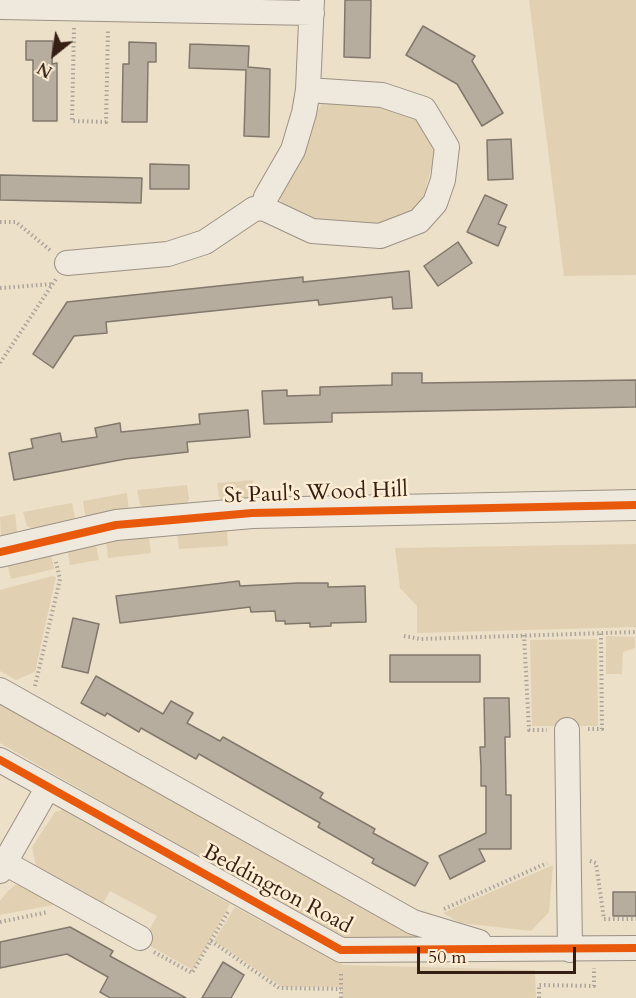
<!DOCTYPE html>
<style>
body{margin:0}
#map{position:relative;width:636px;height:998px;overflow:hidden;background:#ece0c9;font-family:Cardo,serif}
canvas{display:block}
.north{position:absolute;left:24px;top:24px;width:60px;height:60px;-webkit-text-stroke:4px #fcedd3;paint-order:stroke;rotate:210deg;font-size:16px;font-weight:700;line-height:24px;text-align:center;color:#351e14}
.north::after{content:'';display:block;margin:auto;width:21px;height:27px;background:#351e14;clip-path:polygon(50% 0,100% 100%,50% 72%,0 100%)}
.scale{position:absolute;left:417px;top:947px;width:159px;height:27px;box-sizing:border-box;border:3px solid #351e14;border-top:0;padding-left:8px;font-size:18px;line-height:21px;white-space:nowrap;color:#351e14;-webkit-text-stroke:4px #fcedd3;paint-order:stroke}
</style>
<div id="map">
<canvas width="636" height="998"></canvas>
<div class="north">N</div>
<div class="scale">50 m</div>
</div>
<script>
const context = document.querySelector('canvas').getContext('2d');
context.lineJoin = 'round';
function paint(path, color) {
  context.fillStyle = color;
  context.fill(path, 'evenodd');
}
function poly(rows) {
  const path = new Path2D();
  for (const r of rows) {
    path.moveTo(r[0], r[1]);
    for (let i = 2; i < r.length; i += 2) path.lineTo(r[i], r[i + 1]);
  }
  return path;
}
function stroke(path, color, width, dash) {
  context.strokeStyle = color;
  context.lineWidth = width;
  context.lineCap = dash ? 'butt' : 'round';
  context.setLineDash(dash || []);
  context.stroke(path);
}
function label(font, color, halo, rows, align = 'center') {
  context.font = font + ' Cardo,serif';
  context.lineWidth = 5;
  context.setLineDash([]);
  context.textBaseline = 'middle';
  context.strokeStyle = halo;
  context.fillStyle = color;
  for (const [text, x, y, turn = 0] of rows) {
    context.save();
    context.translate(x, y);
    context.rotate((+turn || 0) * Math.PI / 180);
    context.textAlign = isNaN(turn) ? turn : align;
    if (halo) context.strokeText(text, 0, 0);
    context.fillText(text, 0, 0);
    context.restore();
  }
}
paint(poly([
 [529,0,636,0,636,275,564,276],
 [332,97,418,113,440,154,431,169,426,186,428,201,403,221,342,231,289,211,279,199,306,148,313,120,322,103],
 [253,480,252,496,248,499,224,502,219,497,217,483],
 [187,485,189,499,186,506,147,510,140,505,137,490],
 [127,493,129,512,89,519,85,515,83,501],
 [72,503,75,517,73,521,31,528,27,526,23,512],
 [15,514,17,532,1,536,0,517],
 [227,530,228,546,179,549,177,533],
 [145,536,149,538,151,553,108,558,106,541],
 [636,544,636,627,417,633,417,606,400,588,395,548],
 [96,545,99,560,70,565,67,549],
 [51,554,54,569,11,579,6,560],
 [52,576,56,577,35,672,16,680,0,671,0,590],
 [606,636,635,637,635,648,623,652,622,674,606,674],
 [597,639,598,726,532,726,530,640],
 [0,700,443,943,344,941,0,743],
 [63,810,230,904,193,970,143,942,157,916,110,891,101,907,37,870,32,847,55,812],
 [553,865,549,912,531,931,460,923,443,913],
 [25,884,58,904,0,915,0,901,7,892,15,885],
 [235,907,343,965,535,970,536,998,342,998,342,987,282,987,214,941]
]), '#e2d0b2');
const building = poly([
 [345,0,371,0,370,58,344,57,345,0],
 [423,26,475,56,472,61,503,113,482,126,457,84,406,55,423,26],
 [26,41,53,41,52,64,57,63,57,121,33,121,33,60,26,60,26,41],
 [129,42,156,43,156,62,148,62,147,122,122,122,123,64,129,64,129,42],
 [190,44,249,46,248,67,270,69,269,137,244,136,246,70,189,68,190,44],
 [511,139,513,179,488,180,487,140,511,139],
 [150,164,189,165,189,189,150,189,150,164],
 [0,175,142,178,141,203,0,200,0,175],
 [485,195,507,205,498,224,506,227,498,246,467,232,485,195],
 [458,242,472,263,438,286,424,266,458,242],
 [409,271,412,308,393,309,392,297,319,305,318,300,106,322,107,333,74,336,53,368,33,354,67,302,303,277,303,282,409,271],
 [392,373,422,373,422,383,636,380,636,407,332,413,332,422,264,424,262,391,287,390,287,396,320,395,320,387,392,385,392,373],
 [248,410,250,437,187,442,188,452,125,459,14,480,9,453,33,448,31,439,60,433,62,442,97,437,95,428,120,423,121,432,200,424,199,414,248,410],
 [239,581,240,586,298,583,328,583,328,587,365,586,366,622,331,623,331,626,310,627,310,623,285,624,285,621,276,621,275,611,251,612,250,607,120,623,116,596,239,581],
 [73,618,99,624,88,673,62,667,73,618],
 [390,655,480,655,480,682,390,682,390,655],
 [96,676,163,714,171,701,193,713,187,723,220,741,223,737,323,793,320,798,375,829,373,833,428,863,415,886,372,863,374,859,318,827,320,823,199,754,196,759,141,728,139,732,107,713,105,716,81,703,96,676],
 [484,698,509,698,510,737,505,737,506,795,511,795,511,849,479,849,485,861,450,879,439,856,486,833,486,786,481,786,481,767,480,747,485,747,484,698],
 [613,892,636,892,636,916,613,916,613,892],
 [70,927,113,951,110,956,186,998,110,998,100,992,108,977,67,954,0,968,0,942,70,927],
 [223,962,244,975,231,998,202,998,223,962]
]);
paint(building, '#b7ad9e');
stroke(building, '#81786c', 1.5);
const minor = poly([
 [0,7,312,13],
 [263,208,266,197,293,150,304,113,308,90,312,0],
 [67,263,168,254,205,242,254,209,263,208,312,231,380,236,419,221,435,203,443,180,447,147,424,109,382,95,308,90],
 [0,690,413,922,479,942],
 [567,730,570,950],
 [0,760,341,950,636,948],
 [5,863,140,938],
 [0,871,48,787]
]);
const tertiary = poly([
 [0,552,116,525,252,513,636,505]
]);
stroke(minor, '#9b9184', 26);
stroke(tertiary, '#9b9184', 32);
stroke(poly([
 [74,28,72,121,106,122,108,31],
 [0,222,16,222,50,250],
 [0,288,53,284],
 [0,363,56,279],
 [524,635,529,730,547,730],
 [404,636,420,639,636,632],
 [35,686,60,579,56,562],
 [588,729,602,729,601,633],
 [590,861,596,863,604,919,636,919],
 [444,909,547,863],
 [0,922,48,912],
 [211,941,279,988,341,989],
 [154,952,192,973,228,912],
 [341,998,341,972],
 [539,998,539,985,594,986,594,968]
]), '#aba49b', 4, [1.5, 3]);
stroke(minor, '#efe8dd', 24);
stroke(tertiary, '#efe8dd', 30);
stroke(poly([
 [0,552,116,525,252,513,636,505],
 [0,760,341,950,636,948]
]), '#e8590c', 8);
label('22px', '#351e14', '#fcedd3', [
 ["St Paul's Wood Hill",316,494,-2],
 ["Beddington Road",277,890,28]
]);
</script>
